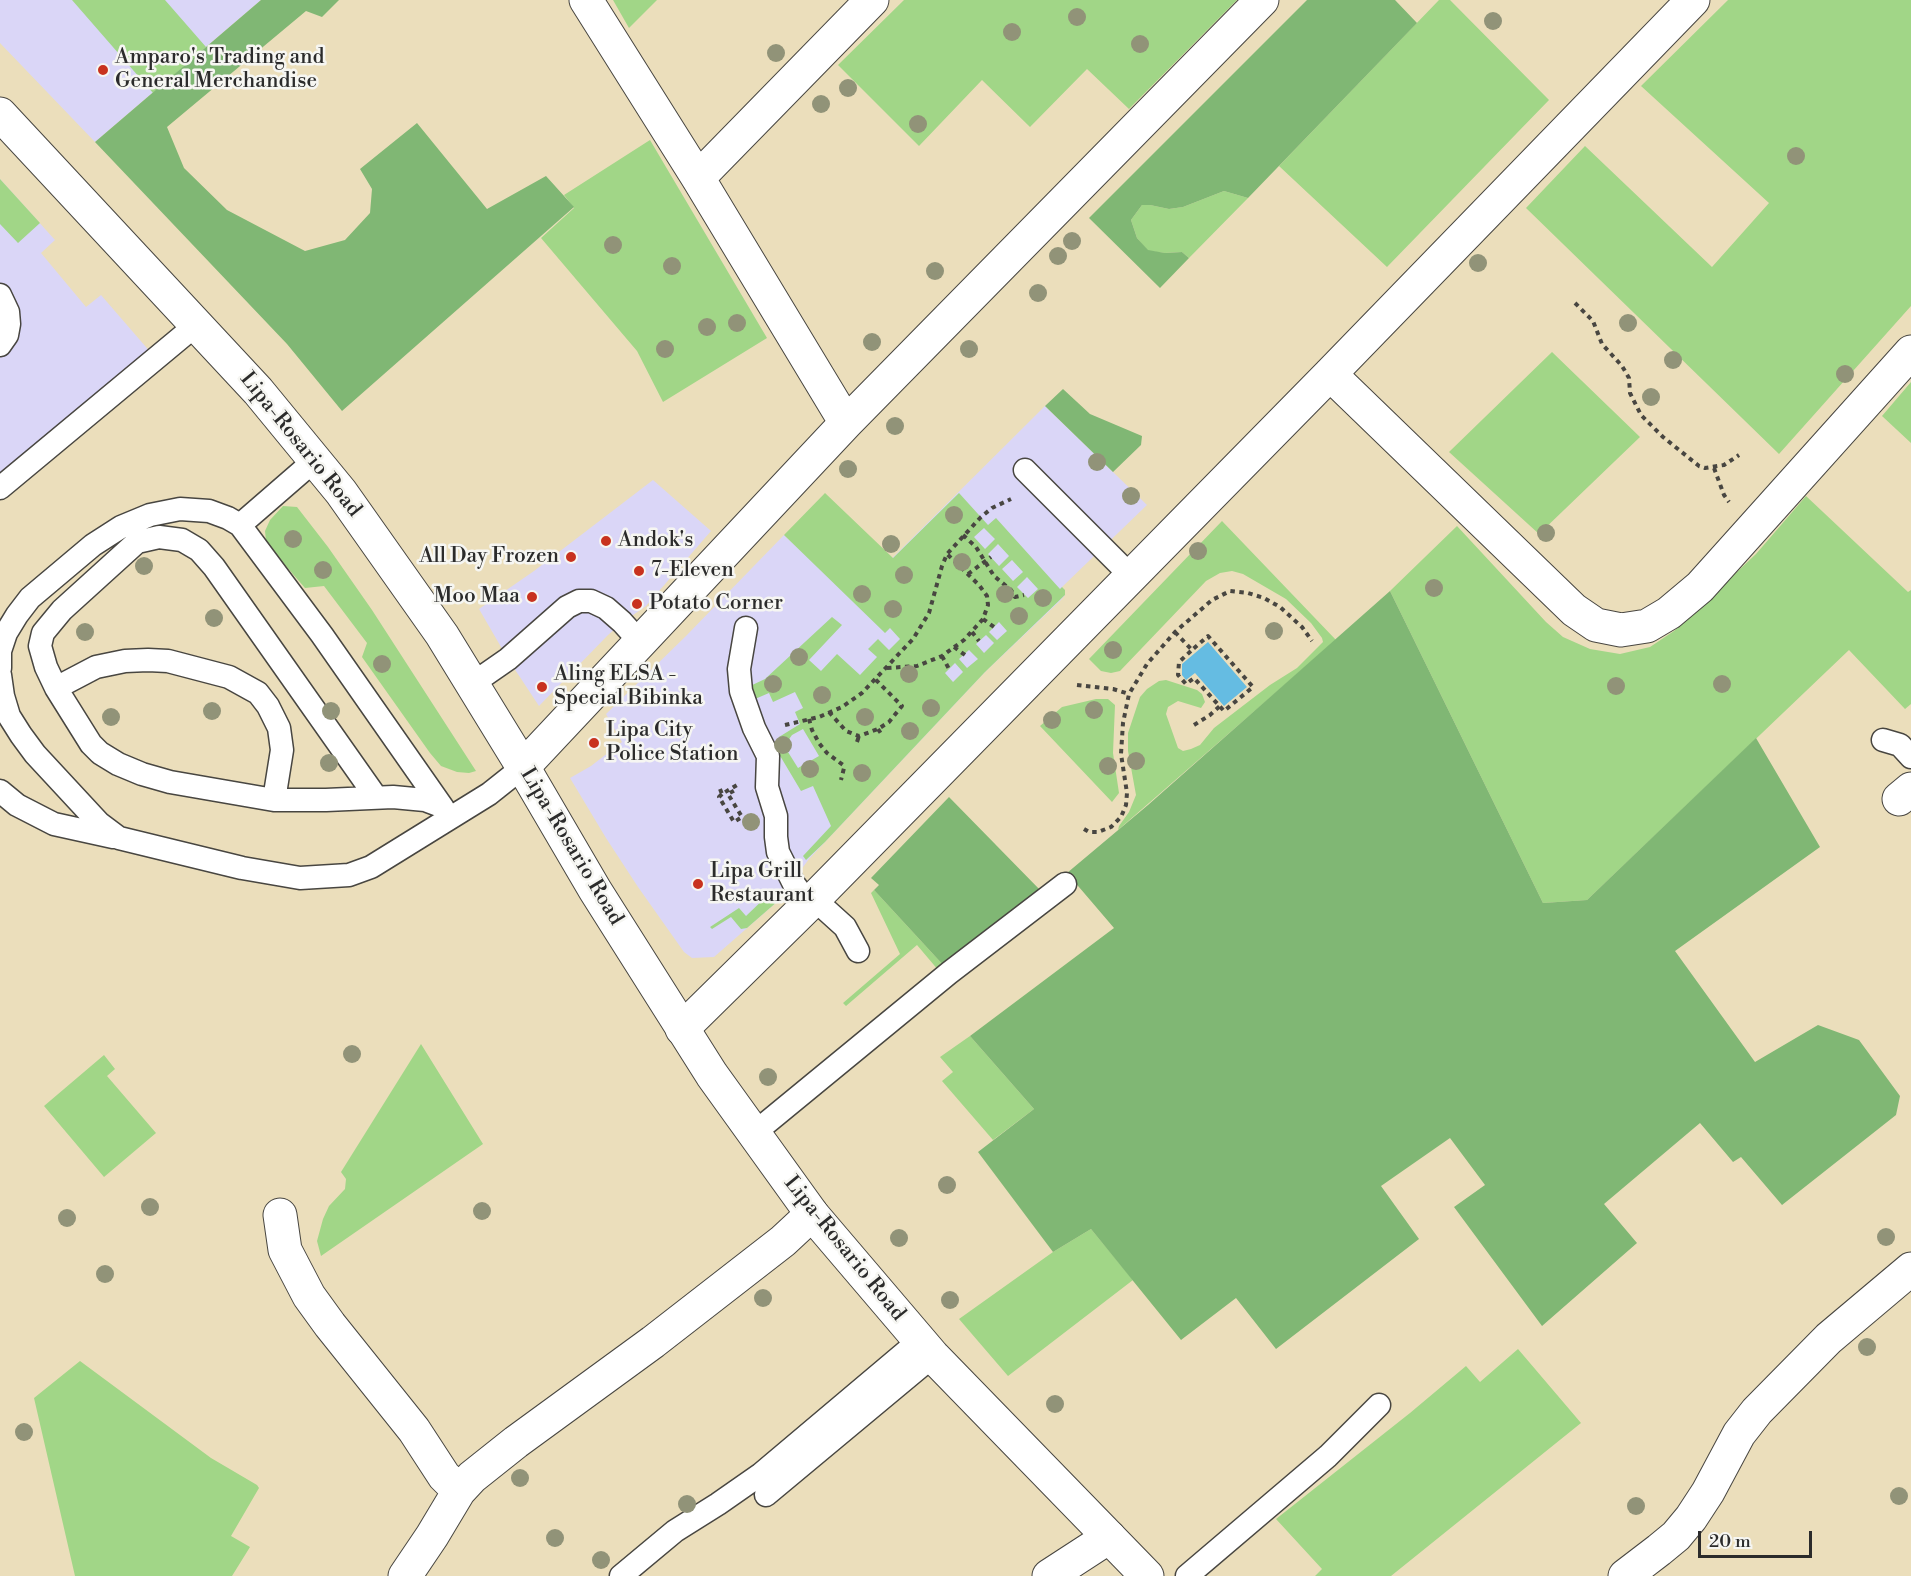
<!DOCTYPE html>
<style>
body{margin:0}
#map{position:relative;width:1911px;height:1576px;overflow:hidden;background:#ebdebb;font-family:"Libre Bodoni",serif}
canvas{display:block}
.scale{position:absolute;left:1698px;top:1531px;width:114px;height:27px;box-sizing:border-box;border:3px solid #2b2b2b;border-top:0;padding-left:8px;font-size:18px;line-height:21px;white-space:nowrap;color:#2b2b2b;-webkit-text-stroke:4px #f6f6f2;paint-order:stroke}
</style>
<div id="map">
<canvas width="1911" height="1576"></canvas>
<div class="scale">20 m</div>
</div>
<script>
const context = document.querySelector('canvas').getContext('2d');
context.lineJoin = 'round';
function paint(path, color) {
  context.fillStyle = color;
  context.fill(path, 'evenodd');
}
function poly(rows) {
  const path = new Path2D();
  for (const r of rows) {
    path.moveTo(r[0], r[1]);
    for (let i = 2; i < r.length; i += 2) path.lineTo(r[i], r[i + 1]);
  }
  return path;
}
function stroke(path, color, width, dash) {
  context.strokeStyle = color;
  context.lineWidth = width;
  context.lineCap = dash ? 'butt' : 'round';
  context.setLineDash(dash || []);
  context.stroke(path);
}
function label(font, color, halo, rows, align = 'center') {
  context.font = font + ' "Libre Bodoni",serif';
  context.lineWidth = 5;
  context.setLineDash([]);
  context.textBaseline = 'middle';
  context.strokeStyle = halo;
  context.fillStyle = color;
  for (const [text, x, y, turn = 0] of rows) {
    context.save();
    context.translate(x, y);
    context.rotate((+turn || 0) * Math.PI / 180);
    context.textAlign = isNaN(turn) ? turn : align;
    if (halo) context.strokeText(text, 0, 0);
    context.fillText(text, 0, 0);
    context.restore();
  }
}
paint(poly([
 [0,0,261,0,95,142,0,43],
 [0,179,55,240,41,253,86,307,101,295,152,354,0,479],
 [1045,406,1147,505,1062,587,1065,595,1061,600,985,672,809,859,778,901,714,957,692,958,684,952,638,887,606,838,570,778,591,766,622,742,606,714,686,636,784,535,852,598],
 [653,480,711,531,646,606,623,622,608,635,539,706,508,659,479,609,534,571]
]), '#dad6f7');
paint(poly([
 [72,0,165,0,206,47,153,93],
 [613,0,657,0,629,28],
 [904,0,1237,0,1129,109,1087,69,1030,127,982,80,919,146,838,65],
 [1439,0,1450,0,1549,100,1387,267,1279,166],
 [1728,0,1911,0,1911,306,1779,454,1526,208,1585,146,1712,267,1769,203,1641,86],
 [650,140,767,338,663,402,637,351,541,238,574,208,564,195],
 [0,179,40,223,18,243,0,224],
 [1224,191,1248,198,1189,258,1182,252,1165,253,1148,251,1137,238,1131,220,1142,205,1150,205,1169,209,1183,207],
 [1552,352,1640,437,1539,534,1449,452],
 [1911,382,1911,443,1882,416],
 [825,493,893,558,959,493,988,525,996,518,1060,589,1062,587,1065,590,1065,595,985,672,825,842,806,860,803,856,831,826,813,786,801,791,776,749,779,737,800,724,795,712,803,708,795,692,773,702,769,693,755,699,748,687,765,679,832,617,842,625,809,660,821,671,837,654,860,675,877,657,868,649,878,639,889,650,900,639,890,628,885,633,784,535],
 [984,528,995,539,985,549,974,537],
 [998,544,1009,556,999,566,988,554],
 [1012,560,1023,572,1013,581,1002,569],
 [1027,577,1038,589,1028,598,1017,587],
 [999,622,1007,631,997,640,989,632],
 [986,635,994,643,984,653,976,644],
 [969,650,978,659,967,668,959,659],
 [955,663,963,672,953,682,945,673],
 [803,729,819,756,798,768,788,752,787,742,792,735],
 [1806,496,1908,592,1911,590,1911,704,1905,709,1849,650,1587,900,1543,903,1390,591,1457,526,1546,622,1563,637,1590,649,1620,654,1650,647,1674,631,1756,554],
 [283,506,297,507,328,547,372,610,476,771,469,773,457,772,441,766,430,753,362,657,367,643,324,586,305,588,272,550,266,541,265,531,270,520],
 [1222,521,1336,640,1118,830,1119,826,1129,812,1136,795,1128,751,1128,733,1140,697,1147,689,1159,681,1166,680,1197,690,1202,694,1205,702,1201,708,1178,701,1168,707,1166,714,1178,748,1183,751,1191,749,1200,745,1214,728,1270,685,1297,668,1323,642,1322,638,1311,623,1286,599,1243,574,1232,571,1220,573,1206,581,1120,671,1111,673,1101,671,1089,659],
 [1096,699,1108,699,1115,705,1113,753,1119,793,1112,802,1040,726,1062,707],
 [874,890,945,967,939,971,917,945,846,1006,843,1003,900,954,871,893],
 [770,893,778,901,747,928,741,929,731,917,712,929,710,927,739,908,746,916],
 [970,1036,1034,1109,993,1140,942,1081,953,1072,940,1057],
 [421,1044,483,1144,321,1256,317,1241,323,1219,329,1206,345,1189,346,1179,341,1172],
 [104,1055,115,1069,107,1076,156,1133,104,1177,44,1106],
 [1091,1229,1133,1280,1008,1376,959,1319,1053,1252],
 [1518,1349,1581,1423,1391,1576,1315,1576,1322,1569,1276,1519,1410,1413,1466,1366,1480,1382],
 [80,1361,211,1458,257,1485,259,1488,231,1536,250,1547,232,1576,75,1576,34,1398]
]), '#a1d687');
paint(poly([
 [261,0,339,0,322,17,306,11,167,127,184,168,227,210,305,251,345,240,370,213,372,189,360,169,417,123,487,209,546,176,574,207,342,411,287,344,95,142],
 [1307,0,1395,0,1417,23,1248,198,1224,191,1183,207,1169,209,1150,205,1142,205,1131,220,1137,238,1148,250,1165,253,1182,252,1189,258,1160,288,1089,218],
 [1063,389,1090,414,1142,436,1141,445,1113,472,1045,406],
 [1390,591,1543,903,1587,900,1756,738,1820,847,1675,951,1755,1062,1818,1025,1859,1040,1900,1096,1896,1115,1782,1205,1741,1157,1733,1162,1700,1123,1604,1204,1637,1243,1542,1326,1454,1207,1485,1185,1450,1138,1381,1186,1419,1239,1276,1349,1236,1298,1181,1340,1091,1229,1053,1252,978,1152,1034,1109,970,1036,1114,928,1067,873,1148,805],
 [949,797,1042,892,945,967,874,890,879,885,871,878]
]), '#80b774');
paint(poly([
 [1208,642,1247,687,1224,706,1195,673,1186,680,1182,675,1182,664]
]), '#65bce2');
const lane = poly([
 [0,295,8,312,9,324,7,335,0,345],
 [1025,470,1131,576],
 [0,488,196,325],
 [240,525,315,460],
 [746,628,739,669,741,691,754,728,768,756,767,787,776,816,776,837,778,852,794,884,809,904],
 [0,668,0,651,6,633,17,615,30,598,93,545,121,527,150,515,180,509,209,511,228,518,240,525,322,635,443,808],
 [0,675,3,696,9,716,21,735,35,754,99,823,119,838,242,868,300,878,349,875,371,867,489,794,523,767],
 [472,684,508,659,567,607,579,601,591,601,606,608,622,622,640,642],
 [56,688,96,667,125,661,148,660,168,661,229,677,258,693,268,706,279,728,282,750,274,800],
 [1883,740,1900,745,1911,757],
 [0,791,17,805,54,824,113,837],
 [376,797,214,567,199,550,182,540,159,537,137,542,62,610,43,633,40,646,46,667,56,688,91,744,100,753,118,764,142,774,170,782,274,800,326,800,393,797,425,800,441,806],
 [814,899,845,927,858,951],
 [753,1134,949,973,1065,884],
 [766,1495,933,1356],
 [621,1576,675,1531,718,1504,761,1474,920,1340],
 [1187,1576,1328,1456,1379,1405]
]);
const street = poly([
 [586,0,698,178,846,423],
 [698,178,872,0],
 [1330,374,1574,610,1596,625,1621,630,1647,626,1669,613,1700,587,1911,352],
 [523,767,846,423,1262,0],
 [1899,799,1911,789],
 [682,1029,809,904,1330,374,1693,0],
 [280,1215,285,1250,309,1296,330,1325,414,1430,444,1476,459,1491],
 [405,1576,432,1536,459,1491,472,1477,516,1442,653,1342,783,1241,812,1214],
 [1049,1576,1109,1537],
 [1625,1576,1659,1550,1676,1536,1691,1518,1708,1492,1739,1434,1757,1411,1829,1338,1911,1269]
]);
const primary = poly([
 [0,114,258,391,341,492,442,635,523,767,595,890,712,1075,812,1214,933,1356,1147,1576]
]);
stroke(lane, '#484641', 25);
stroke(street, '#484641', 35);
stroke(primary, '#484641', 35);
stroke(poly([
 [1575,303,1593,321,1602,344,1622,366,1629,378,1630,393,1641,415,1663,437,1699,466,1705,468,1724,465,1739,455],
 [1714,468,1724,495,1729,502],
 [963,535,976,547,994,576,1011,590,1015,597,1024,595],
 [968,574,991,557],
 [983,619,994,627],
 [972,632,979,641],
 [1175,632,1192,650,1208,636,1253,687,1224,711,1194,678,1186,684,1178,675,1179,662,1192,650],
 [954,647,965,655],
 [942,656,949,669],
 [887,668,917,666,942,656,964,640,983,619,988,605,987,596,979,585,947,554],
 [1077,685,1113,689,1129,694],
 [829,712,846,731,859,736,878,729,889,722,902,706,875,679],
 [809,719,812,730,819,743,827,753,843,765,844,768,841,780],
 [785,725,819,717,842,707,862,693,913,639,929,613,942,566,947,554,981,517,992,508,1011,499],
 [1194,725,1210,715,1220,706],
 [878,729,882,735],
 [857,742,859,736],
 [720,789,722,794,737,785],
 [722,794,719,797,734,822,742,817,728,794,735,790],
 [1084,829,1089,832,1098,832,1111,827,1121,817,1126,805,1127,793,1121,754,1123,723,1129,694,1147,664,1175,632,1212,600,1230,591,1248,593,1264,598,1280,607,1302,627,1312,641]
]), '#484641', 4, [4.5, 4.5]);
stroke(lane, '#fff', 22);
stroke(street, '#fff', 33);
stroke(primary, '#fff', 33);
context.fillStyle = '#919378';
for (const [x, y] of [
 [1077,17],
 [1493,21],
 [1012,32],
 [1140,44],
 [776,53],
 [848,88],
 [821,104],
 [918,124],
 [1796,156],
 [1072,241],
 [613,245],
 [1058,256],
 [1478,263],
 [672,266],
 [935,271],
 [1038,293],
 [737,323],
 [1628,323],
 [707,327],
 [872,342],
 [665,349],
 [969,349],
 [1673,360],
 [1845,374],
 [1651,397],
 [895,426],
 [1097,462],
 [848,469],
 [1131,496],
 [954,515],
 [1546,533],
 [293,539],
 [891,544],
 [1198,551],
 [962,562],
 [144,566],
 [323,570],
 [904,575],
 [1434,588],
 [862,594],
 [1005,594],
 [1043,598],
 [893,609],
 [1019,616],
 [214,618],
 [1274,631],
 [85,632],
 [1113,650],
 [799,657],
 [382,664],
 [909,674],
 [773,684],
 [1722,684],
 [1616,686],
 [822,695],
 [931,708],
 [1094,710],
 [212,711],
 [331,711],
 [111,717],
 [865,717],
 [1052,720],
 [910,731],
 [783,745],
 [1136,761],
 [329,763],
 [1108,766],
 [810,769],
 [862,773],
 [751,822],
 [352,1054],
 [768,1077],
 [947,1185],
 [150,1207],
 [482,1211],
 [67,1218],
 [1886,1237],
 [899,1238],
 [105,1274],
 [763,1298],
 [950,1300],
 [1867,1347],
 [1055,1404],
 [24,1432],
 [520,1478],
 [1899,1496],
 [687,1504],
 [1636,1506],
 [555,1538],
 [601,1560]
]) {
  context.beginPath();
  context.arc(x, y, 9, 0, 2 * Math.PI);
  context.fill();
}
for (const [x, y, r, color] of [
 [103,70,6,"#c8321e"],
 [606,541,6,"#c8321e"],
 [571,557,6,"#c8321e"],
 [639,571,6,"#c8321e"],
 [532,597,6,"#c8321e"],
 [637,604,6,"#c8321e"],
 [542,687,6,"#c8321e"],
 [594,743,6,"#c8321e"],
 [698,884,6,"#c8321e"]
]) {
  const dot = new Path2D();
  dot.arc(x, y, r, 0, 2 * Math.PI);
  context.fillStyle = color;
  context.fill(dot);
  stroke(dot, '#f6f6f2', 2);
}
label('21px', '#2b2b2b', '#f6f6f2', [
 ["Amparo's Trading and",115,58],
 ["General Merchandise",115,82],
 ["Andok's",618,541],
 ["All Day Frozen",559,557,"right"],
 ["7-Eleven",651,571],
 ["Moo Maa",520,597,"right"],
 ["Potato Corner",649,604],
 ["Aling ELSA -",554,675],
 ["Special Bibinka",554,699],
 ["Lipa City",606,731],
 ["Police Station",606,755],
 ["Lipa Grill",710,872],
 ["Restaurant",710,896]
], 'left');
label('21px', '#2b2b2b', '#f6f6f2', [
 ["Lipa-Rosario Road",300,445,51],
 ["Lipa-Rosario Road",571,847,59],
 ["Lipa-Rosario Road",844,1249,51]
]);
</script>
